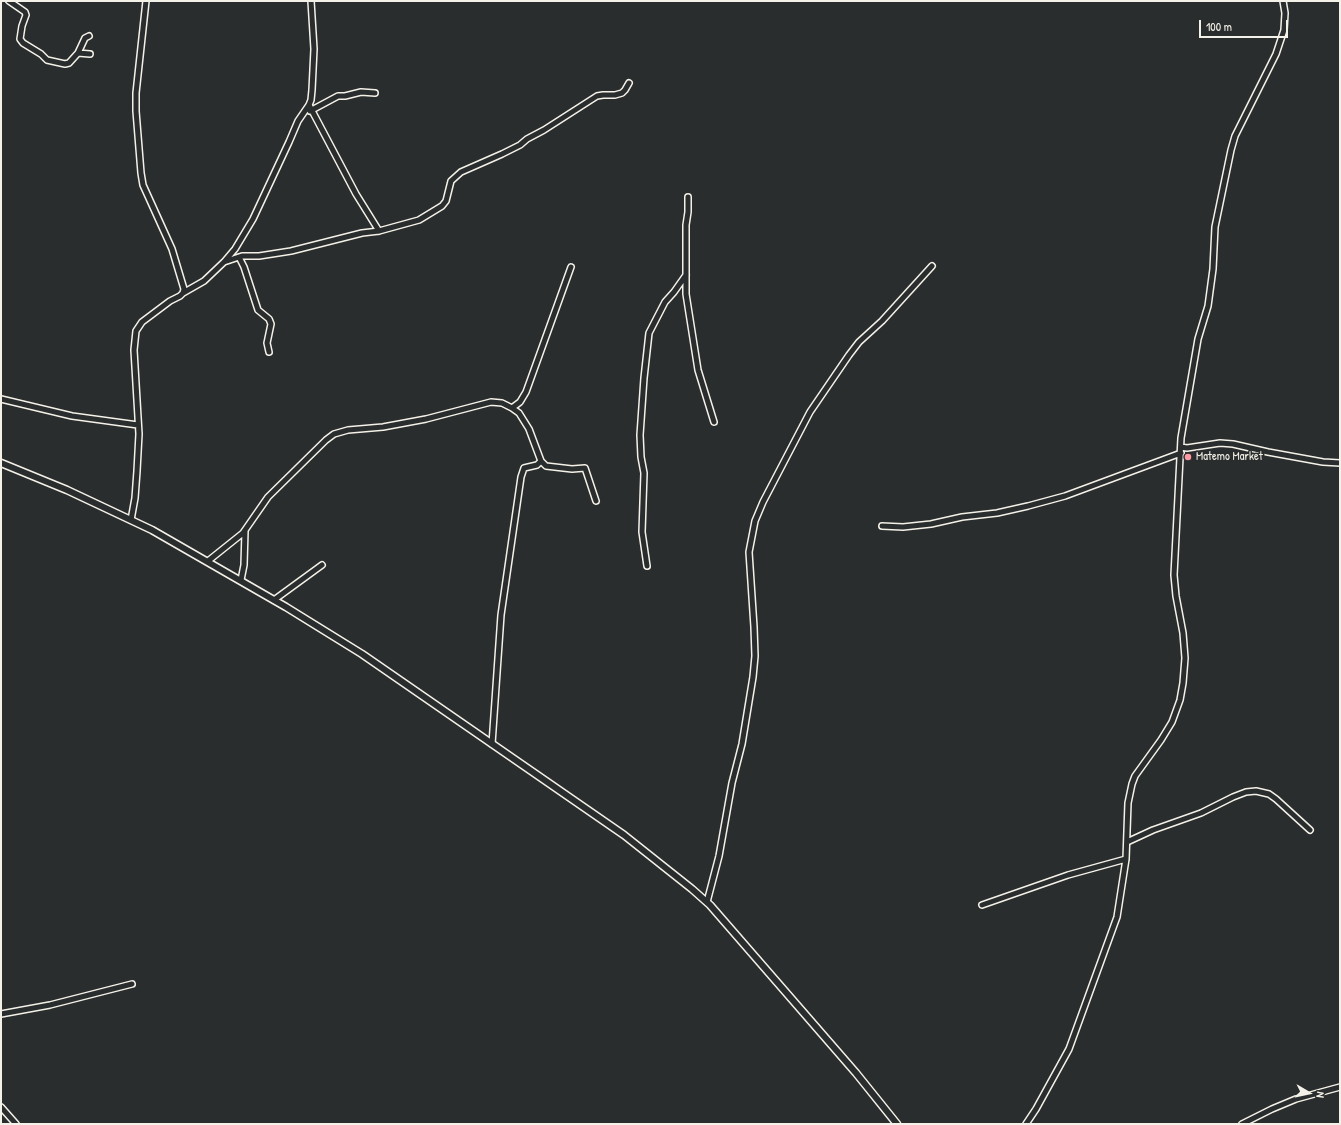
<!DOCTYPE html>
<style>
body{margin:0}
#map{position:relative;width:1341px;height:1125px;overflow:hidden;background:#2a2d2e;font-family:"Patrick Hand",sans-serif}
canvas{display:block}
.frame{position:absolute;inset:0;border:2px solid #f4f1e8;pointer-events:none}
.north{position:absolute;left:1289px;top:1073px;width:40px;height:40px;-webkit-text-stroke:3px #2a2d2e;paint-order:stroke;rotate:99deg;font-size:11px;font-weight:700;line-height:16px;text-align:center;color:#f4f1e8}
.north::after{content:'';display:block;margin:auto;width:14px;height:18px;background:#f4f1e8;clip-path:polygon(50% 0,100% 100%,50% 72%,0 100%)}
.scale{position:absolute;left:1199px;top:20px;width:89px;height:18px;box-sizing:border-box;border:2px solid #f4f1e8;border-top:0;padding-left:5px;font-size:12px;line-height:14px;white-space:nowrap;color:#f4f1e8;-webkit-text-stroke:3px #2a2d2e;paint-order:stroke}
</style>
<div id="map">
<canvas width="1341" height="1125"></canvas>
<div class="frame"></div>
<div class="north">N</div>
<div class="scale">100 m</div>
</div>
<script>
const context = document.querySelector('canvas').getContext('2d');
context.lineJoin = 'round';
function poly(rows) {
  const path = new Path2D();
  for (const r of rows) {
    path.moveTo(r[0], r[1]);
    for (let i = 2; i < r.length; i += 2) path.lineTo(r[i], r[i + 1]);
  }
  return path;
}
function stroke(path, color, width, dash) {
  context.strokeStyle = color;
  context.lineWidth = width;
  context.lineCap = dash ? 'butt' : 'round';
  context.setLineDash(dash || []);
  context.stroke(path);
}
function label(font, color, halo, rows, align = 'center') {
  context.font = font + ' "Patrick Hand",sans-serif';
  context.lineWidth = 3;
  context.setLineDash([]);
  context.textBaseline = 'middle';
  context.strokeStyle = halo;
  context.fillStyle = color;
  for (const [text, x, y, turn = 0] of rows) {
    context.save();
    context.translate(x, y);
    context.rotate((+turn || 0) * Math.PI / 180);
    context.textAlign = isNaN(turn) ? turn : align;
    if (halo) context.strokeText(text, 0, 0);
    context.fillText(text, 0, 0);
    context.restore();
  }
}
const minor = poly([
 [9,1,25,12,26,15,22,26,20,39,23,43,41,54,47,60,65,64,69,63,78,53,85,38,89,36],
 [78,53,90,54],
 [309,105,356,194,379,231],
 [310,111,338,96,345,96,361,92,375,93],
 [688,197,688,212,686,225,686,294,698,370,714,422],
 [239,257,244,267,258,310,269,319,271,324,267,343,269,352],
 [224,262,242,256,259,256,291,251,362,233,379,231,419,220,442,206,446,201,451,181,461,172,502,154,520,145,527,139,544,130,597,96,603,95,615,95,622,93,625,90,629,83],
 [183,293,204,281,224,262,235,249,253,219,289,142,298,121,309,105,311,100,312,90,314,49,311,1],
 [1,399,72,416,138,425],
 [1181,447,1187,448,1220,443,1233,444,1268,452,1323,462,1340,463],
 [541,461,546,466,572,469,585,468,596,501],
 [131,520,135,498,137,471,139,434,134,350,136,331,142,322,170,301,180,296,183,293,184,289,172,249,143,185,141,173,136,111,136,93,146,1],
 [882,526,903,527,931,524,962,517,997,513,1028,506,1065,496,1181,453],
 [208,561,243,533,268,497,326,440,334,434,348,430,383,427,426,419,491,402,502,403,512,408,520,402,526,392,571,267],
 [647,566,642,532,644,473,641,457,640,435,644,378,649,333,665,302,674,292,686,275],
 [241,580,244,565,245,531],
 [274,600,322,565],
 [492,744,501,615,521,477,524,468,537,465,541,461,529,429,519,413,512,408],
 [1127,842,1153,830,1201,813,1233,797,1246,792,1256,791,1269,794,1276,799,1310,830],
 [707,902,719,856,732,783,742,744,753,677,755,656,754,627,749,552,755,521,763,502,810,412,849,355,859,342,882,321,932,266],
 [982,905,1068,875,1126,859],
 [1,1014,50,1005,132,984],
 [1,1107,16,1124],
 [1026,1124,1036,1109,1069,1049,1117,917,1126,859,1128,803,1132,784,1135,776,1161,740,1172,722,1180,700,1183,683,1185,658,1183,633,1176,596,1174,575,1181,438,1198,339,1208,306,1213,269,1215,227,1231,150,1235,136,1276,54,1284,30,1285,13,1283,1],
 [1242,1124,1272,1109,1296,1099,1340,1087]
]);
const tertiary = poly([
 [1,463,67,490,152,530,286,607,362,654,624,835,692,889,710,905,856,1073,897,1124]
]);
stroke(minor, '#f4f1e8', 8);
stroke(tertiary, '#f4f1e8', 9);
stroke(minor, '#2a2d2e', 5);
stroke(tertiary, '#2a2d2e', 6);
for (const [x, y, r, color] of [
 [1188,457,4,"#ff9aa2"]
]) {
  const dot = new Path2D();
  dot.arc(x, y, r, 0, 2 * Math.PI);
  context.fillStyle = color;
  context.fill(dot);
  stroke(dot, '#2a2d2e', 1.5);
}
label('12px', '#f4f1e8', '#2a2d2e', [
 ["Matemo Market",1196,457]
], 'left');
</script>
